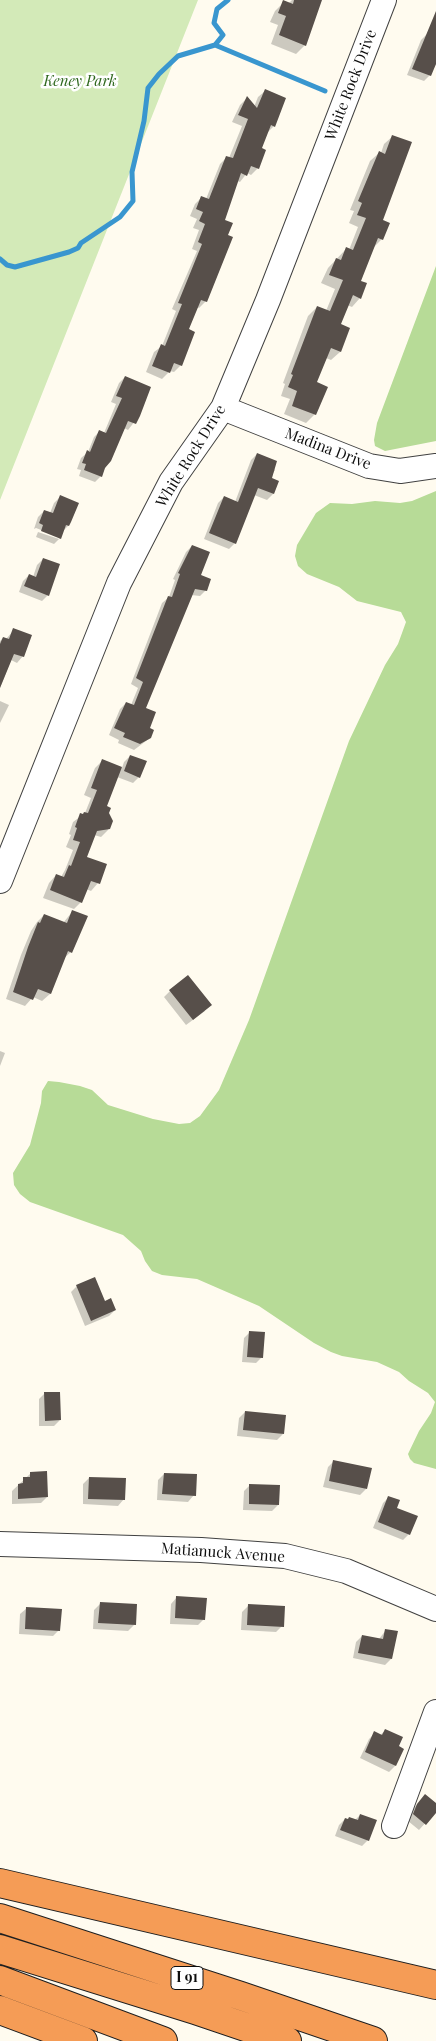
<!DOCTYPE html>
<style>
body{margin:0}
canvas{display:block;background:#fffbef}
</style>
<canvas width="436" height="2041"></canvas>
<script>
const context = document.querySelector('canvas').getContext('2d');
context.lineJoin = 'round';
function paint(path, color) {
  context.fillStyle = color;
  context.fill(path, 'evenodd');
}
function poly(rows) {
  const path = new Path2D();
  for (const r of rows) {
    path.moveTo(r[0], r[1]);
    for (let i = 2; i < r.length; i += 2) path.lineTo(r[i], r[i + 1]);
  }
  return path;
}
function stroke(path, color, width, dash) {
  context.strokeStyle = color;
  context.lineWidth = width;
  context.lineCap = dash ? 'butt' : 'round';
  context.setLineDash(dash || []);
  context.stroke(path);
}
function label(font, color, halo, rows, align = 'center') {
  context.font = font + ' "Playfair Display",serif';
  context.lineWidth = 5;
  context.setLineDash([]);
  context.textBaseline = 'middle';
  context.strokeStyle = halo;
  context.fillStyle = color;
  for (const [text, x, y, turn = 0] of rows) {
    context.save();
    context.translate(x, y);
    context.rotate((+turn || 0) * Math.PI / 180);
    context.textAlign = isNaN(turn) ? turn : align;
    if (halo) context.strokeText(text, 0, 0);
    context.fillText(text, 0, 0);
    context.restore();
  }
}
paint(poly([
 [0,0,198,0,0,500]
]), '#d3eab8');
paint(poly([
 [436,266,436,441,385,451,375,446,374,440,377,423],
 [436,491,436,1469,414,1463,410,1459,408,1454,419,1431,431,1413,435,1402,428,1393,409,1381,399,1372,377,1362,342,1356,331,1352,314,1343,259,1306,197,1279,162,1275,152,1271,145,1261,141,1251,123,1235,30,1202,20,1194,14,1185,13,1173,30,1145,41,1103,42,1091,48,1081,59,1082,80,1086,92,1090,108,1105,153,1119,179,1124,190,1123,200,1116,219,1090,249,1020,349,741,385,665,398,644,406,622,401,612,357,601,339,587,307,574,298,566,295,556,297,545,316,513,330,503,352,504,375,501,400,503,412,501]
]), '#b7db97');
paint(poly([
 [292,0,311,0,305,45,296,54,271,44,278,25,270,22,275,11,284,2,288,4],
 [427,34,436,38,436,64,430,75,424,81,407,75,421,40],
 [265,91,274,126,266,134,261,149,258,168,251,175,247,173,240,182,237,181,223,221,206,301,199,308,197,307,188,330,181,365,174,372,170,371,162,379,146,372,154,352,162,346,176,311,172,309,197,251,192,249,199,230,193,228,197,219,190,216,195,204,202,197,206,199,220,164,227,157,229,158,242,126,232,122,240,105,247,98,254,107,258,97],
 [393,136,382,221,382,239,374,247,359,282,360,298,352,307,347,305,339,325,348,329,340,352,331,360,326,358,315,383,315,414,306,423,284,414,290,399,281,396,285,384,283,383,308,316,317,307,326,311,335,289,321,283,328,268,346,249,349,250,358,227,349,223,354,211,350,210,370,161,379,153,381,153,384,144],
 [125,377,139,416,128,430,124,428,101,476,95,482,79,476,81,470,77,469,81,458,88,452,94,437,100,431,104,433,116,404,111,402,119,383],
 [257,454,275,470,270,478,278,481,273,494,267,500,254,495,235,543,229,549,204,539,218,503,224,497,235,502,251,460],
 [60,497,68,526,63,531,60,538,54,544,36,537,38,532,59,539,59,537,36,528,34,529,38,517,44,511,50,513,54,503],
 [192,546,206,590,200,596,191,595,144,709,150,738,134,750,118,743,119,740,109,735,120,709,126,703,131,705,138,688,131,684,162,603,169,597,175,580,173,579,186,552],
 [43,559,48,595,42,601,19,592,23,581,29,575,33,577,37,565],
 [14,630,23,656,17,663,11,660,0,688,0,641,3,638,6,639],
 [0,701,9,705,0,723],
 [130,756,139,777,133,783,117,777,105,807,112,821,108,830,101,837,94,835,85,858,98,883,91,891,86,889,81,902,74,909,43,898,49,883,56,875,61,877,65,870,73,850,66,847,71,835,69,834,73,822,85,813,91,798,84,795,95,768,102,761,122,768,124,762],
 [72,912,71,952,63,959,50,994,42,1001,33,997,25,1006,6,999,21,955,31,931,37,922,44,915,63,923],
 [170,991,205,1011,186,1025,164,997],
 [0,1051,5,1053,0,1066],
 [77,1286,104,1302,115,1310,109,1316,85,1326,71,1292],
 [250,1332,262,1357,256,1363,242,1362,244,1338],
 [45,1393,60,1420,54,1426,39,1426,39,1399],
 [245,1412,283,1434,277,1440,237,1436,239,1418],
 [334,1461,366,1489,360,1495,323,1487,328,1467],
 [31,1473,47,1497,41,1503,12,1504,12,1491],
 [164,1474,194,1495,188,1502,157,1500,158,1480],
 [89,1478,124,1499,118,1506,83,1504,83,1484],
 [250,1485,278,1505,272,1511,243,1510,244,1491],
 [389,1497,409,1534,403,1540,373,1528,383,1503],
 [177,1597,204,1619,198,1625,170,1624,171,1604],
 [100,1604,134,1625,128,1631,93,1629,94,1610],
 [248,1606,282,1626,276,1632,241,1630,242,1612],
 [27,1608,59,1630,53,1636,19,1634,20,1614],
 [386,1630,396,1632,391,1659,385,1665,353,1658,356,1642,362,1636,379,1639],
 [385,1731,397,1747,395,1766,389,1772,360,1758,369,1739,375,1733,380,1735],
 [425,1796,436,1805,436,1811,419,1830,408,1821,411,1811],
 [360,1815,368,1840,362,1846,335,1836,339,1825,345,1819,355,1820]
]), '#0003');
stroke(poly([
 [215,45,223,35,214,23,217,9,228,0],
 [0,259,7,265,15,267,69,252,78,248,81,243,120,217,133,201,132,172,144,121,148,88,159,74,178,56,215,45,325,91]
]), '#3996cf', 5);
paint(poly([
 [283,0,293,4,294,0,322,0,306,46,279,35,286,16,278,13],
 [436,11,436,64,431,76,412,69],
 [265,89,286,98,275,127,271,125,262,148,266,150,259,169,251,166,247,176,241,173,225,220,233,223,228,235,233,237,207,302,201,300,189,329,195,332,182,366,174,363,170,373,152,366,161,344,165,346,182,304,178,303,202,244,198,242,205,224,199,221,203,212,196,209,201,196,209,199,226,156,233,158,248,119,238,115,247,96,257,108],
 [392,135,412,142,383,220,390,223,383,240,378,238,361,281,367,283,361,299,353,295,341,324,350,328,341,352,331,348,317,382,328,387,316,415,292,406,297,391,288,387,293,375,291,374,317,306,330,311,343,280,329,275,336,258,341,260,346,247,353,250,366,218,357,215,362,203,358,201,379,151,385,154],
 [125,376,151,387,140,416,136,424,128,421,111,461,105,468,102,477,84,470,86,464,82,463,87,450,90,452,99,430,106,433,122,398,116,396],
 [257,453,277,461,272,478,279,481,274,494,258,488,236,544,209,533,224,496,238,502],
 [60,495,79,503,71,522,69,526,66,525,61,539,41,531,43,525,39,523,44,510,53,513],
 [192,545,210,552,201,575,211,579,207,591,195,589,146,708,156,712,150,728,154,730,151,738,140,744,123,737,125,733,114,728,126,702,134,705,143,682,136,678,168,596,172,597,180,574,178,573],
 [43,558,60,564,49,596,24,586,29,574,36,577],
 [13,628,32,635,24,657,14,654,0,688,0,644,3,637,9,639],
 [130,755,147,761,140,778,124,771],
 [102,759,122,767,107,806,111,808,109,813,113,821,110,829,97,831,87,857,107,864,100,884,91,881,82,903,50,890,56,874,64,877,69,865,71,866,80,842,73,840,77,828,75,827,80,813,83,814,84,812,88,813,97,790,91,788],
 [72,910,88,916,72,953,68,951,51,994,38,989,33,1000,13,992,28,947,38,922,40,923,44,914,67,923],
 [188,975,212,1005,193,1020,169,990],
 [95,1277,105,1301,111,1298,116,1310,91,1321,76,1285],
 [249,1331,265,1332,263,1358,247,1357],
 [44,1392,60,1392,61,1420,45,1421],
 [245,1411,286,1415,284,1434,243,1430],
 [333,1460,372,1468,367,1489,329,1481],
 [47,1471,48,1497,18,1499,18,1484,23,1483,23,1477,30,1477,30,1472],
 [164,1473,197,1474,196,1496,162,1494],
 [89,1477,126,1478,125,1500,88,1499],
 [249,1484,280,1485,279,1505,249,1504],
 [388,1496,400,1500,397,1508,418,1516,410,1535,378,1522],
 [176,1596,207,1598,205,1620,175,1618],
 [100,1602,137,1604,136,1625,98,1623],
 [248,1604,285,1606,284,1627,247,1625],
 [26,1607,62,1609,60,1631,25,1629],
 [385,1629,398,1631,392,1659,358,1653,362,1635,383,1639],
 [385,1729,403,1737,399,1746,404,1749,396,1766,365,1752,374,1731,382,1735],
 [425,1794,436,1803,436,1813,426,1825,413,1814,417,1804],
 [360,1814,377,1820,369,1841,340,1830,345,1818,348,1819,349,1817,358,1820]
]), '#574f4a');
const minor = poly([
 [223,408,369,466,400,471,436,466],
 [0,881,119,583,171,482,223,408,268,300,384,0],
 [0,1544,201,1550,285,1556,346,1571,436,1609],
 [394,1826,436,1712]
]);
const highway = poly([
 [0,1883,436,1985],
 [0,1918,241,1996,373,2041],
 [0,1949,195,2010,287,2041],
 [0,1980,163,2041],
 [0,2010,83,2041]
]);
stroke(minor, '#414141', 26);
stroke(highway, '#1f1f1f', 30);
stroke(minor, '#fff', 24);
stroke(highway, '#f59c56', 28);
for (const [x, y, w] of [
 [187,1978,32]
]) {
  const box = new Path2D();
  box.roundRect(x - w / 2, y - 11.5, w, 23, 4);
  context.fillStyle = '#fff';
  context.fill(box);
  stroke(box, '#0e0e0e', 1);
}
label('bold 14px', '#0e0e0e', null, [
 ["I 91",187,1978]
]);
label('italic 15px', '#2e671d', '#fff', [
 ["Keney Park",80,81]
]);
label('15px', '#0e0e0e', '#fff', [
 ["White Rock Drive",351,85,-69],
 ["Madina Drive",328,449,21],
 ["White Rock Drive",191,456,-58],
 ["Matianuck Avenue",223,1553,4]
]);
</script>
